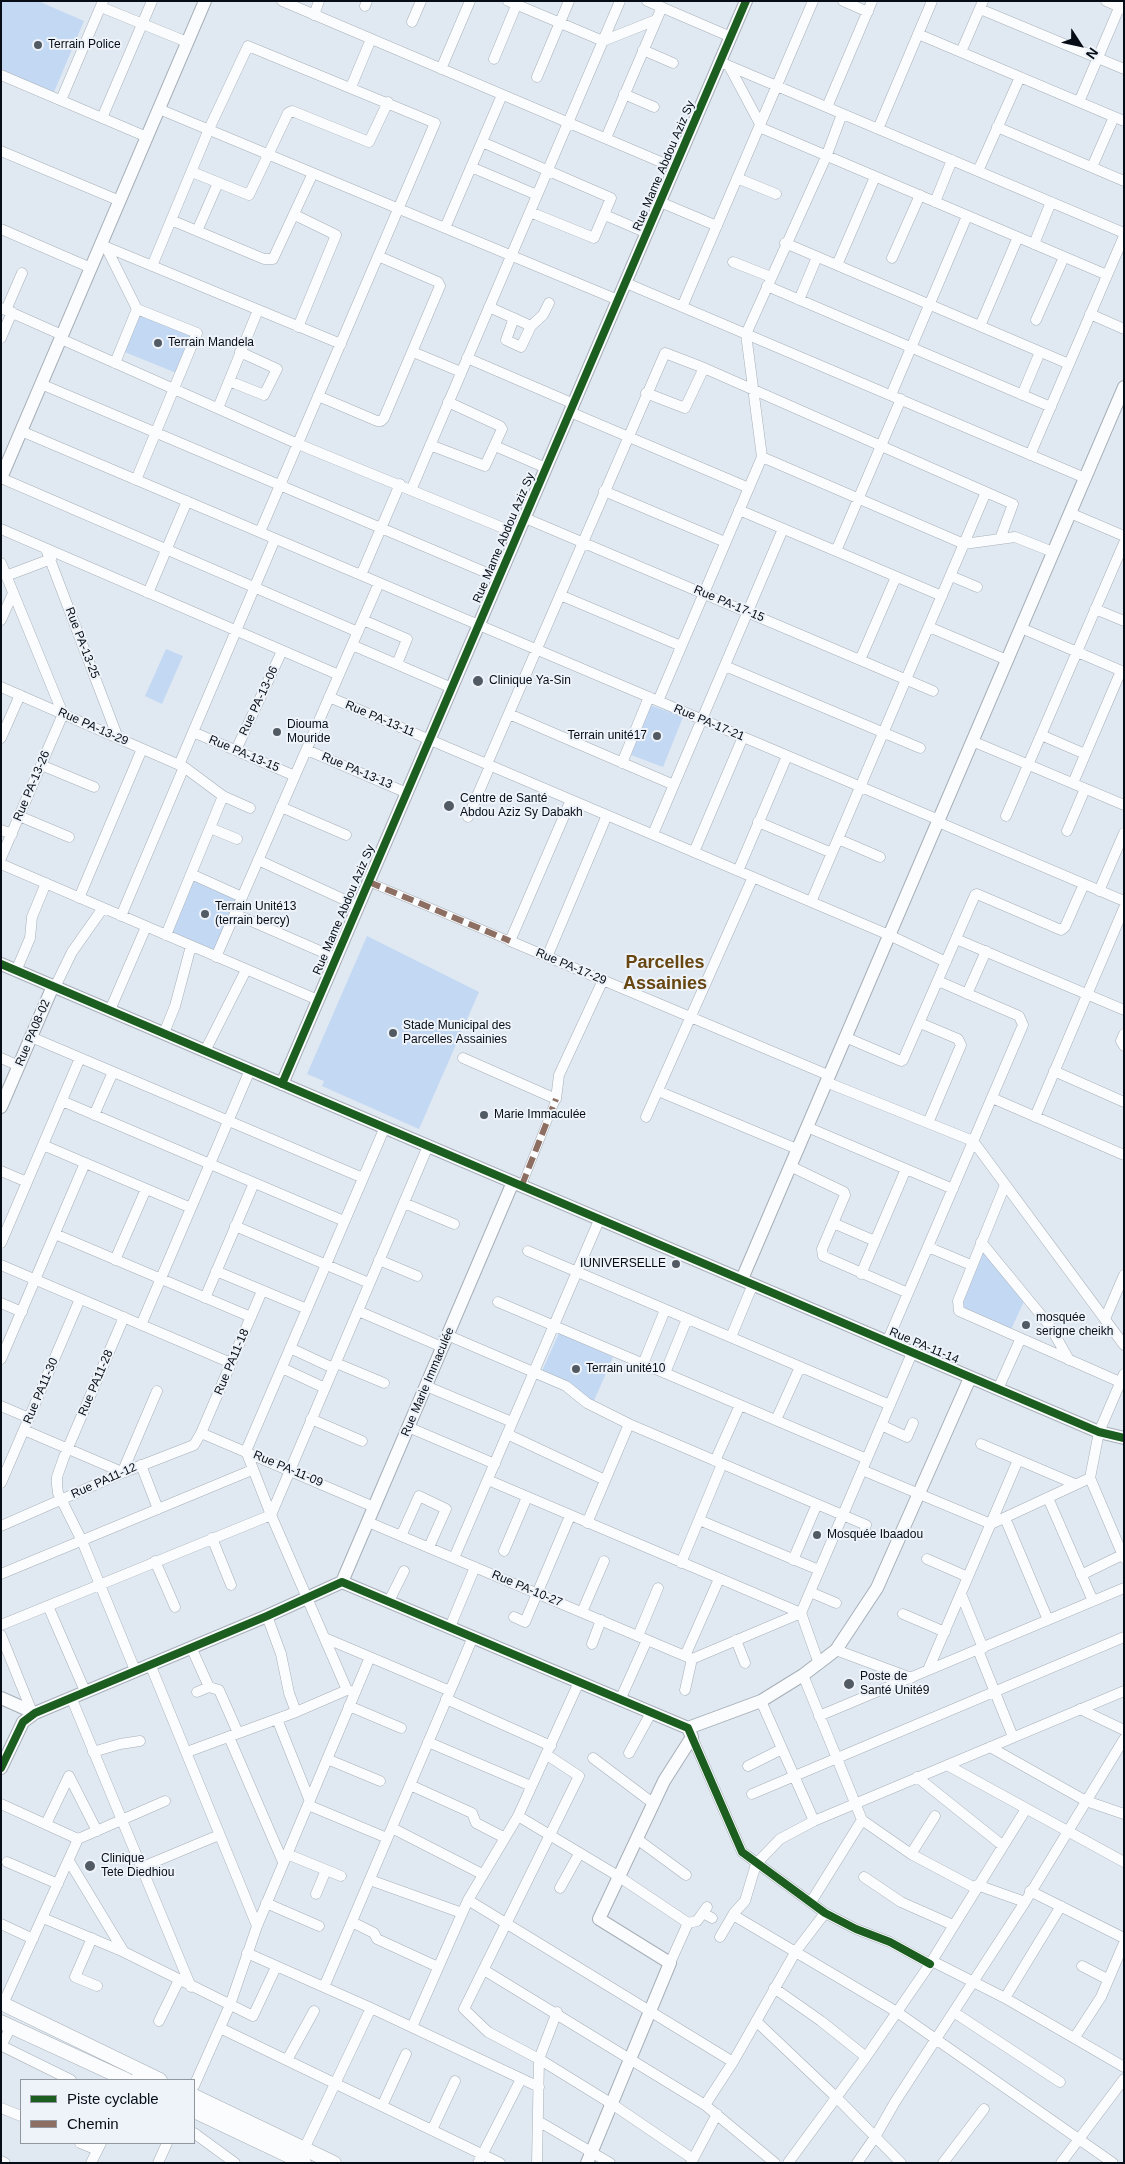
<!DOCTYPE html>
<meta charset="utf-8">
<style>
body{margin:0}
#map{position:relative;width:1125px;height:2164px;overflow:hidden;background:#e0e8f2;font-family:Arial,sans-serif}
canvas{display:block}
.frame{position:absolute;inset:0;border:2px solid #060d17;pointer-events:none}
.legend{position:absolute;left:20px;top:2079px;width:175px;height:65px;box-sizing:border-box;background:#eef3f9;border:1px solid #91979f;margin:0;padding:6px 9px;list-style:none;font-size:15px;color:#060d17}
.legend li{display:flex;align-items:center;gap:10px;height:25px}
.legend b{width:25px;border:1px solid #91979f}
.north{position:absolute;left:1055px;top:20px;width:50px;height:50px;-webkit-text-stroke:4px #eef3f9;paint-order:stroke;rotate:125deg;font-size:14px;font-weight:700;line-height:20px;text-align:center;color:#060d17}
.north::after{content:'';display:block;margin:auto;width:18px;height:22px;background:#060d17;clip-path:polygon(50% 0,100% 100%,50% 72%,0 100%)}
</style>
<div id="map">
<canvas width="1125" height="2164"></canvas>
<div class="frame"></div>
<ul class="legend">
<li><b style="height:6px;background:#1b5e20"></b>Piste cyclable</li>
<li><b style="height:6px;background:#8d6e63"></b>Chemin</li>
</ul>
<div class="north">N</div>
</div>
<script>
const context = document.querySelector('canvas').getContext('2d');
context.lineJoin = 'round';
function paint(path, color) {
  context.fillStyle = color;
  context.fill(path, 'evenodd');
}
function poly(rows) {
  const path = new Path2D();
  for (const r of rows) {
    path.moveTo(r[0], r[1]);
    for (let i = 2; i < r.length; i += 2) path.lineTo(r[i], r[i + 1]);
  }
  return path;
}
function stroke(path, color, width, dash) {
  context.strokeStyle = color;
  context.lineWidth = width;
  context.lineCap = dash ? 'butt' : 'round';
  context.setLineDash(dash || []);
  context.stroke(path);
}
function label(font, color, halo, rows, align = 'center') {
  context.font = font + ' Arial,sans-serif';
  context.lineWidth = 4;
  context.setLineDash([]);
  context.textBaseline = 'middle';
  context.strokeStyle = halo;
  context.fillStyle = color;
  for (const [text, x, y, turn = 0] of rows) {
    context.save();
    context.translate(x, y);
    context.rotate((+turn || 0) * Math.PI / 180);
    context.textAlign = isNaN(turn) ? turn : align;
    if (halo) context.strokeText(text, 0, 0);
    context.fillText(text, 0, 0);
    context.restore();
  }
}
paint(poly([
 [1,1,38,1,84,21,54,92,1,70],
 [138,311,195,336,179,374,122,351],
 [166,649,183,656,162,704,145,696],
 [650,705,683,717,663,767,631,755],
 [193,877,240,897,217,951,170,931],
 [367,936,479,992,419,1129,322,1086,324,1081,307,1074],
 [983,1248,1025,1299,1010,1332,960,1308],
 [559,1333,613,1357,593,1403,538,1380]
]), '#c3d8f3');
const pedestrian = poly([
 [369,882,510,941],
 [522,1185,556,1099]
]);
const minor = poly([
 [282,1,675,168],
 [508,1,603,41,656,20],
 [647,1,731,37],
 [843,1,868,12],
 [1106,1,1124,9],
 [365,6,367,1],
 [101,7,187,42],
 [980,9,1124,69],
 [314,15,319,1],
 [412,22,421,1],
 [918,34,1124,121],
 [643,50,673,63],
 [961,52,983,1],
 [494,59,518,1],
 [720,62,1124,233],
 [729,66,760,124],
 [441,69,470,1],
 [1,75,147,137],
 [537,77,569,1],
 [351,87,371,39],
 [624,94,654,107],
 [61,100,103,1],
 [1079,102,1122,1],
 [827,107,872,1],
 [159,109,618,300],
 [102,118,152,1],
 [759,127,1107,275],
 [997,127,1124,181],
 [878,129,932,1],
 [606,138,662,7],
 [482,142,611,198,594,238,530,212],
 [1,151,120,201],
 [471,167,537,195],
 [1092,167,1114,117],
 [978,171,1020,77],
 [192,172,249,195,288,113,292,111,369,142,388,102],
 [737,178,776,194],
 [660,202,717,226],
 [935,202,952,160],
 [295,215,336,235,298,327],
 [605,215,647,233],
 [171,220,264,259,273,259,313,173],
 [445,228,502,95],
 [1,229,91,268],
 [197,231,218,183],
 [785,243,1069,364],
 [1034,244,1051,202],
 [104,246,341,344],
 [106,247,137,309,197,333,136,480],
 [892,258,920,195],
 [733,262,771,277],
 [837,265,875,177],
 [152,266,209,129,248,46,435,123,260,532],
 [626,283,1085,478],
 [767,286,1051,407],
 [799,300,817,257],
 [489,307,531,326],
 [682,307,813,1],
 [1,308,62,335],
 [6,310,22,273],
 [1090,314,1124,329],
 [514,318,506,340,521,347,531,326,543,315,549,303],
 [1036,320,1064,257],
 [980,326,1018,237],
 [1,338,12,312],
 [61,339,298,444,518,534],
 [413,352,461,372],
 [467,358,574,404],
 [115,363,137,309],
 [229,381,264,395,277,369,240,352],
 [41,384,499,578],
 [646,393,685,408,704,368],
 [891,395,967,216],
 [1022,395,1040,352],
 [318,396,377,421,381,421,384,418,440,286,438,282,378,256],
 [218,408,258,310],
 [570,412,749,488],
 [21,431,939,820],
 [430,445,485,466,502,429,500,426,448,402],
 [495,446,546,468],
 [1030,455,1124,236],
 [762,457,964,544,1015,537,1053,552],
 [1,478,358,632],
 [412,488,620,1],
 [604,491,725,542],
 [739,510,942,596],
 [1070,513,1124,536],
 [525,518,933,691],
 [1,529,339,675],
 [46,549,118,738],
 [836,551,901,399],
 [1,563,63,714,1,858],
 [361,575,400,484],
 [6,576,51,559],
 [951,576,977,587],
 [148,593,187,501],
 [560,595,681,646],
 [1095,609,1124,621],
 [1,620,13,593],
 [363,620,407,639,397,664],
 [929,627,1007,660],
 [1021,628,1124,672],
 [352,645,452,688],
 [860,660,896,577],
 [725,666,920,748],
 [1,687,184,767,223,796,250,808],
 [329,697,889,935,946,962],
 [658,701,762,457,746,334,826,157,842,114],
 [509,714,674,785],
 [193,732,295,776],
 [1041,735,1085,754],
 [1,738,20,695],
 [972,741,1124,805],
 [236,750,282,651],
 [307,750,407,793],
 [622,763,649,697],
 [487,764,665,353,704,368,1013,504,1000,539],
 [41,765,94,787],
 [179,765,275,539],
 [1073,783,1121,671],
 [571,800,510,941,828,1075],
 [281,807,346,835],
 [19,816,69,837],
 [1006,816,1124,543],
 [468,817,490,766],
 [758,822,832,853],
 [938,822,1124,901],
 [210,828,237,839],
 [1,830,12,834],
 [1067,831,1085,789],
 [653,834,783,529],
 [838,839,880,857],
 [694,852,743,737],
 [258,860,358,906],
 [1,864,318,1000],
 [738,871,787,756],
 [191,874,242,897],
 [1099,891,1124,833],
 [79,898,142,749],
 [811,902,986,492],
 [235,914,336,958],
 [121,916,184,767],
 [166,935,223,796],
 [956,939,1124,1010],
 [216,957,379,583],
 [547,957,607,815],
 [16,971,30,938,32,917,46,883],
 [55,987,72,952,103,908],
 [967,994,986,951],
 [110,1010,146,927],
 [920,1023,958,1039,961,1045,928,1123],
 [164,1033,175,1006,191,946],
 [1124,1034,1121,1041,1124,1046],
 [31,1037,363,1178],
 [845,1037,901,1061,903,1060,975,895,977,894,1061,930,1065,927,1084,884],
 [205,1051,246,970],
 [1,1058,19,1066],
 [463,1058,556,1099,559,1075,603,980],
 [1054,1071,1124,1102],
 [826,1082,973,1141,1124,1345],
 [658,1091,797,1149],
 [992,1098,1124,1155],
 [62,1101,344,1221],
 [94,1115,113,1072],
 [646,1117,753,877],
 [1035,1117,1124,908],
 [807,1127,953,1189],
 [43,1145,191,1208],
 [790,1166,844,1192,845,1195,822,1249,823,1256,908,1293],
 [1,1171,27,1182],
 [1005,1185,958,1301,959,1311,1120,1382],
 [404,1203,454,1224],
 [833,1223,875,1241],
 [235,1226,369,1283],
 [55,1234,251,1317],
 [981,1242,1050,1326,1069,1360],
 [1,1243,80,1058],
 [928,1247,971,1265],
 [528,1251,890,1405],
 [115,1260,146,1189],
 [379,1260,417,1276],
 [1,1265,231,1363],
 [216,1271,307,1309],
 [861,1274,906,1169],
 [205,1298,254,1183],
 [498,1302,867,1459],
 [1,1303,22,1312],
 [358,1311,442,1347],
 [124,1317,64,1457,57,1477,57,1485,58,1493,82,1541,135,1670],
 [1105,1319,1124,1275],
 [141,1325,250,1070],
 [447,1335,566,1386,587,1403,629,1424,866,1525,864,1534],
 [731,1337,753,1284],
 [887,1342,1023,1025,1019,1016,938,981],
 [290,1348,333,1368],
 [1,1359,85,1163],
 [336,1363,384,1383],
 [643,1364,665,1310],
 [282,1368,325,1388],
 [665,1373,687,1319],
 [1124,1374,1099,1432,1090,1478,1124,1558],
 [426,1386,512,1422],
 [998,1389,1020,1340],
 [1,1406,29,1418],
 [311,1419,362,1441],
 [776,1420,800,1367],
 [881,1425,907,1437,913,1423],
 [408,1427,495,1464],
 [24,1430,122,1472],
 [201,1433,374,1507],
 [507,1434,605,1480],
 [981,1444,1075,1484],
 [715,1461,740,1405],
 [141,1465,158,1509],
 [862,1470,991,1524,1090,1478],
 [122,1473,157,1391],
 [488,1480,801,1613],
 [1,1483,80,1299],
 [1048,1498,1093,1601],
 [1005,1518,1048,1620],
 [699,1520,819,1570],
 [368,1522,692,1659,801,1613],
 [587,1523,629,1424],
 [1,1526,122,1473,194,1445,201,1433,262,1291],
 [401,1536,419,1496,446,1509,429,1547],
 [212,1538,231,1585],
 [504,1551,527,1497],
 [454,1558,600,1218],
 [927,1559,968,1577],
 [793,1560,817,1504],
 [155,1561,175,1607],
 [681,1563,722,1464],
 [1,1574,252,1470],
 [1081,1575,1122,1555],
 [810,1592,836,1603],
 [961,1594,983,1648],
 [389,1601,404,1571],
 [48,1606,85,1691],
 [582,1612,604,1561],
 [903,1614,945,1632],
 [267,1616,281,1654,289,1693,296,1712],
 [514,1617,525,1622,570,1516],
 [1,1625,271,1515,428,1146],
 [450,1627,475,1567],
 [1,1635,32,1712],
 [638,1636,658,1588],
 [325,1638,450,1691],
 [736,1640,745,1663],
 [592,1644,601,1620],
 [191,1647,209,1687],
 [836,1650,911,1678],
 [978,1650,1013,1737],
 [685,1656,719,1579],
 [150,1664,257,1926],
 [819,1664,801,1613,912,1353],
 [928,1670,1018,1460],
 [803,1675,862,1820,911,1854,975,1888],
 [347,1690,271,1515,246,1451,385,1127],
 [685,1690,692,1659],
 [197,1692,209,1687,219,1690,238,1733],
 [71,1697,191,1987],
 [446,1699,551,1746],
 [620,1700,647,1640],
 [761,1701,814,1821],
 [349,1706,401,1728],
 [1080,1709,1124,1730],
 [819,1716,1124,1588],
 [277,1719,309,1799],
 [229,1737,283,1862],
 [692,1737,742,1852,825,1913,856,1929,890,1942,930,1964],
 [428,1742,531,1786],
 [990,1747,1086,1801,1124,1814],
 [93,1752,120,1744,140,1741],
 [187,1752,296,1712,347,1690,354,1692],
 [629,1753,651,1713],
 [547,1755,579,1776,464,2009,488,2032,539,2059,612,2104,693,2159],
 [593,1758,654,1804],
 [327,1759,380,1781],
 [947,1765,1124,1862],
 [748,1766,782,1749],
 [917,1777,1002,1845],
 [410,1785,472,1813,476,1823,505,1838],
 [752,1794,1124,1637],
 [1,1804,78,1839],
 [308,1805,387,1838],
 [518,1816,618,1876,688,1923,697,1921,707,1907],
 [46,1824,69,1776,97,1831],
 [392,1828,482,1874],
 [637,1839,686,1875],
 [287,1854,341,1876],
 [911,1854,935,1816],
 [69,1861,124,1952],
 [7,1862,58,1884],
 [140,1868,219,1835],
 [864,1877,901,1902,953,1925],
 [370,1880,462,1913],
 [977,1885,1025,1902],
 [560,1888,579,1854],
 [1030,1891,1124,1938],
 [316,1894,326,1870],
 [468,1900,733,2062],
 [811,1902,862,1820],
 [266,1903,319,1926],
 [703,1913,712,1918],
 [733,1915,897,2012,1113,2163],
 [43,1918,124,1952,253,2016,276,1967],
 [352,1922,374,1933,377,1939,438,1967],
 [1,1924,33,1939],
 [720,1937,734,1913,745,1901,756,1864,780,1839,814,1821,1124,1691],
 [92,1938,75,1977,97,1986],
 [247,1953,371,2008,539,2087],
 [932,1961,1005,1998,1124,2067],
 [670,1963,688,1923],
 [1082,1966,1107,1979],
 [484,1970,705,2105,775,2163],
 [324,1987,473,1637],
 [774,1988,821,2021,866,2057],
 [1005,1998,1061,1906],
 [3,2004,78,1839,165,1801],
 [955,2013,1060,2082],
 [159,2021,179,1980],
 [756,2021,837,2098,901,2163],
 [412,2027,468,1900,518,1816,579,1682],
 [220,2028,500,2163],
 [1075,2037,1101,1997,1124,1943],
 [1,2046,11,2027],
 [2,2046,71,2080],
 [287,2060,314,2011],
 [135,2080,140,2071],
 [194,2086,230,2005,257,1926,370,1657],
 [705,2105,733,2062,796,1951,825,1913],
 [382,2106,406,2054],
 [1,2108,21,2116],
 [538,2121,610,2163],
 [432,2130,455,2081],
 [194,2133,235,2163],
 [80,2143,97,2150],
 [304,2149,371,2008],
 [1,2161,5,2163],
 [91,2163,101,2143],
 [158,2163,167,2143],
 [478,2163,521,2079],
 [537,2163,539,2059,557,2012],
 [691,2163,717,2114],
 [788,2163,866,2057,930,1964,1026,1809],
 [857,2163,875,2137,895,2102,1025,1902,1124,1739],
 [943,2163,984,2109],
 [1061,2163,1124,2079]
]);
const tertiary = poly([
 [1,478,205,1],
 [1,964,1099,1432,1124,1438],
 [282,1084,746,1],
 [1,1107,53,986],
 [742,1279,1124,387],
 [342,1582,513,1182],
 [1,1698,35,1713],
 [688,1728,761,1701,803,1675,836,1650,877,1588,970,1378],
 [1,1768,23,1722,35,1713,267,1616,342,1582,688,1728,692,1737,664,1781,599,1919,670,1963,587,2163]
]);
const secondary = poly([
 [1,2003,160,2080],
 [1,2022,127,2080],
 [194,2096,334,2163],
 [194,2111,304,2163]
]);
stroke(pedestrian, '#a7afb8', 9);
stroke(minor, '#a7afb8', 11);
stroke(tertiary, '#a7afb8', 14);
stroke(secondary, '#a7afb8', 15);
stroke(pedestrian, '#fafcfd', 8);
stroke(minor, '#fafcfd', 10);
stroke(tertiary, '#fafcfd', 12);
stroke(secondary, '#fafcfd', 14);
stroke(poly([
 [369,882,510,941],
 [522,1185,556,1099]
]), '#8d6e63', 6, [12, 6]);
stroke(poly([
 [1,964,1099,1432,1124,1438],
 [282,1084,746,1],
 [1,1768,23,1722,35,1713,267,1616,342,1582,688,1728,742,1852,825,1913,856,1929,890,1942,930,1964]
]), '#1b5e20', 8);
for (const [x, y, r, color] of [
 [38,45,5,"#525a64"],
 [158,343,5,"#525a64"],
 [478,681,6,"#525a64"],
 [277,732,5,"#525a64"],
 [657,736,5,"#525a64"],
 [449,806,6,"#525a64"],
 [205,914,5,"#525a64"],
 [393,1033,5,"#525a64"],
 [484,1115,5,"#525a64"],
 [676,1264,5,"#525a64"],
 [1026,1325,5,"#525a64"],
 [576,1369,5,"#525a64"],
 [817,1535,5,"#525a64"],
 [849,1684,6,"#525a64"],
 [90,1866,6,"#525a64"]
]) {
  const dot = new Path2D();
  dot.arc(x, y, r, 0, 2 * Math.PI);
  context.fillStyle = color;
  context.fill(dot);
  stroke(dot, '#eef3f9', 2);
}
label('12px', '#060d17', '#eef3f9', [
 ["Terrain Police",48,45],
 ["Terrain Mandela",168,343],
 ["Clinique Ya-Sin",489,681],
 ["Diouma",287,725],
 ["Mouride",287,739],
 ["Terrain unité17",647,736,"right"],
 ["Centre de Santé",460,799],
 ["Abdou Aziz Sy Dabakh",460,813],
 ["Terrain Unité13",215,907],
 ["(terrain bercy)",215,921],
 ["Stade Municipal des",403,1026],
 ["Parcelles Assainies",403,1040],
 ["Marie Immaculée",494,1115],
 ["IUNIVERSELLE",666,1264,"right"],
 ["mosquée",1036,1318],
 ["serigne cheikh",1036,1332],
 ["Terrain unité10",586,1369],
 ["Mosquée Ibaadou",827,1535],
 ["Poste de",860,1677],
 ["Santé Unité9",860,1691],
 ["Clinique",101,1859],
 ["Tete Diedhiou",101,1873]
], 'left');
label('12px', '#060d17', '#eef3f9', [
 ["Rue Mame Abdou Aziz Sy",664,166,-67],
 ["Rue Mame Abdou Aziz Sy",504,538,-67],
 ["Rue PA-17-15",729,604,23],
 ["Rue PA-13-25",82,643,69],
 ["Rue PA-13-06",259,701,-65],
 ["Rue PA-13-11",380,719,23],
 ["Rue PA-17-21",709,723,23],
 ["Rue PA-13-29",93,727,24],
 ["Rue PA-13-15",244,754,23],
 ["Rue PA-13-13",357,771,23],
 ["Rue PA-13-26",32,786,-67],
 ["Rue Mame Abdou Aziz Sy",344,910,-67],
 ["Rue PA-17-29",571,967,23],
 ["Rue PA08-02",33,1033,-67],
 ["Rue PA-11-14",924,1346,23],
 ["Rue PA11-18",232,1362,-67],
 ["Rue Marie Immaculée",428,1382,-67],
 ["Rue PA11-28",96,1383,-67],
 ["Rue PA11-30",41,1391,-67],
 ["Rue PA-11-09",288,1469,23],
 ["Rue PA11-12",104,1481,-24],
 ["Rue PA-10-27",527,1589,23]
]);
label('bold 18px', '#674611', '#eef3f9', [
 ["Parcelles",665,963],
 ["Assainies",665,984]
]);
</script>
